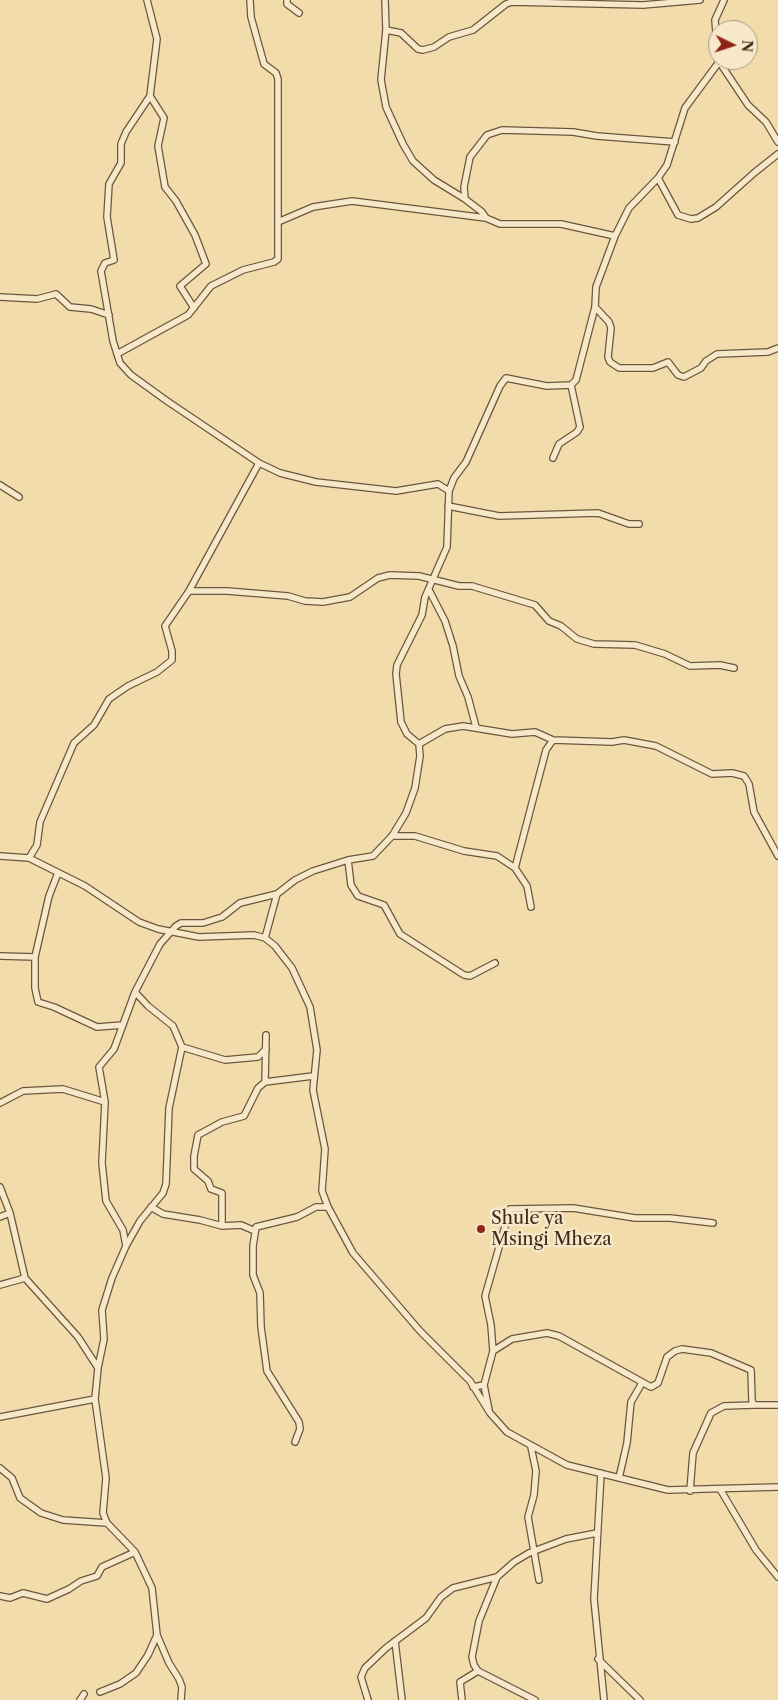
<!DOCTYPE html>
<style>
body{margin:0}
#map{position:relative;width:778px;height:1700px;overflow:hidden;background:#f3dcac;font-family:"Libre Caslon Text",serif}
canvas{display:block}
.north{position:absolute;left:708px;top:20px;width:50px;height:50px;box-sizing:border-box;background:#f7e8c9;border:1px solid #ac9c83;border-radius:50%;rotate:94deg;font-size:14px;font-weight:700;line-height:20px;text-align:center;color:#3c2b1a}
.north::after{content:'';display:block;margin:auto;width:18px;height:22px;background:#8f2418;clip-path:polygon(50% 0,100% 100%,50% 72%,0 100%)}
</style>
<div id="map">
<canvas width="778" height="1700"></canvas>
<div class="north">N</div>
</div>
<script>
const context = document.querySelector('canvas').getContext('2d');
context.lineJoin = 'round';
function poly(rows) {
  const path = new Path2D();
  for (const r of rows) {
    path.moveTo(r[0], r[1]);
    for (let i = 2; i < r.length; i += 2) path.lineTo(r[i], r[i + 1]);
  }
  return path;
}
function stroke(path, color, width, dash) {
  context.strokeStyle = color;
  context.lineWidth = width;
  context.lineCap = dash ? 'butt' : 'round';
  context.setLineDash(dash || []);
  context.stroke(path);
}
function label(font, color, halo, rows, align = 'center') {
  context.font = font + ' "Libre Caslon Text",serif';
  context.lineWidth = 5;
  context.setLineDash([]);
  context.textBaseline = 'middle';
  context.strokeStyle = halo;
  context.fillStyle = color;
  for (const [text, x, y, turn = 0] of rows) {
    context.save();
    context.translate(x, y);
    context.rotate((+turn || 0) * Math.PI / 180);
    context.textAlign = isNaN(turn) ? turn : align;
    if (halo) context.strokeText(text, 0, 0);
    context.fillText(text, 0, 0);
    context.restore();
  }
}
const street = poly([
 [147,0,157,39,150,96,164,118,158,146,165,187,176,201,195,235,206,264,180,286,194,308],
 [287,0,287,4,299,13],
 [385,0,386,30,381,80,386,107,403,144,413,161,434,180,465,199,482,212,486,218],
 [386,30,401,33,418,49,423,50,434,47,449,37,473,30,506,4,512,2,643,5,700,0],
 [718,57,715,20,724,0],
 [718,60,748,105,766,122,778,142],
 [150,96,126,132,121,144,121,163,109,184,107,217,114,260,105,263,101,271,113,341,120,363,131,375,167,401,259,463,280,473,316,482,396,491,438,484,449,491],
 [658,178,678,215,691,219,698,218,716,207,754,173,778,154],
 [465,199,464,187,470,157,487,135,502,130,573,132,597,136,675,142],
 [278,222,313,207,352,201,486,218,500,224,561,224,615,236],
 [0,297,37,299,56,294,70,307,91,309,109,315],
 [595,307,609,322,611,328,608,357,610,362,619,368,653,368,668,362,678,375,684,377,701,368,706,361,717,354,768,352,778,348],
 [117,354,188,315,211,286,243,270,274,262,278,259,278,79,276,73,264,64,251,17,250,0],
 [553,458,559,444,577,432,580,427,571,385],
 [0,485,19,497],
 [448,506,499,516,598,513,629,524,639,524],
 [429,590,445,621,453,646,459,676,468,697,476,727],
 [189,591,227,591,288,596,305,601,323,602,350,597,378,578,390,575,419,576,459,586,472,586,535,605,549,621,561,626,577,639,594,644,635,645,665,654,690,666,720,665,734,668],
 [419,744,445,729,463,726,512,734,535,732,553,740,612,742,624,740,656,746,712,774,732,773,744,776,749,784,754,812,778,856],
 [392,836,415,836,464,851,497,856,515,868,527,886,531,907],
 [0,856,29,858,85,886,139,922,158,929,199,937,254,935,265,938,275,946,292,968,310,1007,317,1050,313,1090,325,1149,322,1191,328,1207,353,1253,420,1331,470,1381,490,1413,507,1432,567,1465,668,1490,778,1487],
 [29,858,37,845,40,822,74,743,94,725,109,699,128,686,157,672,172,660,172,651,165,626,189,591,259,463],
 [348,860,351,885,358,896,384,905,400,934,464,975,470,976,495,963],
 [515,868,546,750,553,740],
 [58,873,49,896,35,957,35,988,38,1002,54,1007,97,1027,123,1025],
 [265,938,277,894],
 [0,956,35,957],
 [135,992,148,1006,173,1026,182,1047,225,1060,258,1057,266,1049],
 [265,1082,266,1035],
 [0,1103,23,1091,63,1089,105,1102],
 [0,1187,10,1213,25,1278,78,1337,98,1368,95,1399,106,1478,103,1513,107,1523,135,1552,152,1588,157,1635,169,1663,179,1679,182,1687,181,1700],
 [151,1207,163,1214,200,1220,222,1226,241,1225,255,1231],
 [0,1217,10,1213],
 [222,1226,222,1193,211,1189,208,1181,194,1169,194,1156,198,1135,222,1122,244,1116,258,1088,265,1082,313,1076],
 [126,1246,140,1221,163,1193,166,1184,169,1108,182,1047],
 [0,1285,25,1278],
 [493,1351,491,1325,485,1296,510,1209,573,1208,635,1218,670,1218,713,1223],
 [98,1368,104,1339,102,1310,112,1278,126,1246,123,1230,106,1201,102,1163,105,1102,99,1067,114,1049,135,992,160,944,176,926,181,923,203,923,222,917,240,903,277,894,295,880,313,871,348,860,373,856,392,836,406,813,415,788,420,756,419,744,407,734,401,722,396,674,397,665,422,615,425,597,447,547,449,491,454,478,466,462,500,386,506,378,547,386,571,385,576,380,595,307,596,287,615,236,629,208,658,178,667,165,685,108,719,62],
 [484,1385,489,1410],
 [473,1387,484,1385,493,1351,512,1339,547,1333,559,1336,651,1387,658,1383,667,1357,675,1351,682,1349,711,1353,751,1370,752,1401,754,1405,778,1405],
 [0,1417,95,1399],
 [295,1442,300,1429,299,1422,267,1371,261,1327,260,1293,253,1275,253,1246,256,1227,297,1217,316,1207,328,1207],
 [531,1447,536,1471,534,1495,528,1517,539,1580],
 [0,1468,12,1478,20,1498,41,1513,63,1520,107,1523],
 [601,1473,594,1599,604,1700],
 [619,1478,627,1443,631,1402,642,1383],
 [720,1489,756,1550,778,1577],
 [690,1491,693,1453,711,1413,724,1406,754,1405],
 [497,1577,479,1621,472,1657,474,1665,478,1671,535,1700],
 [0,1596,10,1598,23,1593,47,1599,69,1589,81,1581,97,1576,102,1567,135,1552],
 [395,1641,402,1700],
 [598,1659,640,1700],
 [100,1692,120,1684,136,1673,148,1655,157,1635],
 [80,1700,84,1694],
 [368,1700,361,1677,365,1668,386,1648,426,1618,441,1597,453,1588,497,1577,514,1562,529,1553,566,1539,597,1533],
 [462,1700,460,1682,478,1671]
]);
stroke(street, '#6a573e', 8);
stroke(street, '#f7e8c9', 5.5);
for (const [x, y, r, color] of [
 [481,1229,5,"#8f2418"]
]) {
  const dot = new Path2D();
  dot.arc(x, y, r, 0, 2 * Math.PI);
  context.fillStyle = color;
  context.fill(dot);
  stroke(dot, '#f7e8c9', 2);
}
label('18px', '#3c2b1a', '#f7e8c9', [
 ["Shule ya",491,1219],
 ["Msingi Mheza",491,1240]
], 'left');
</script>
